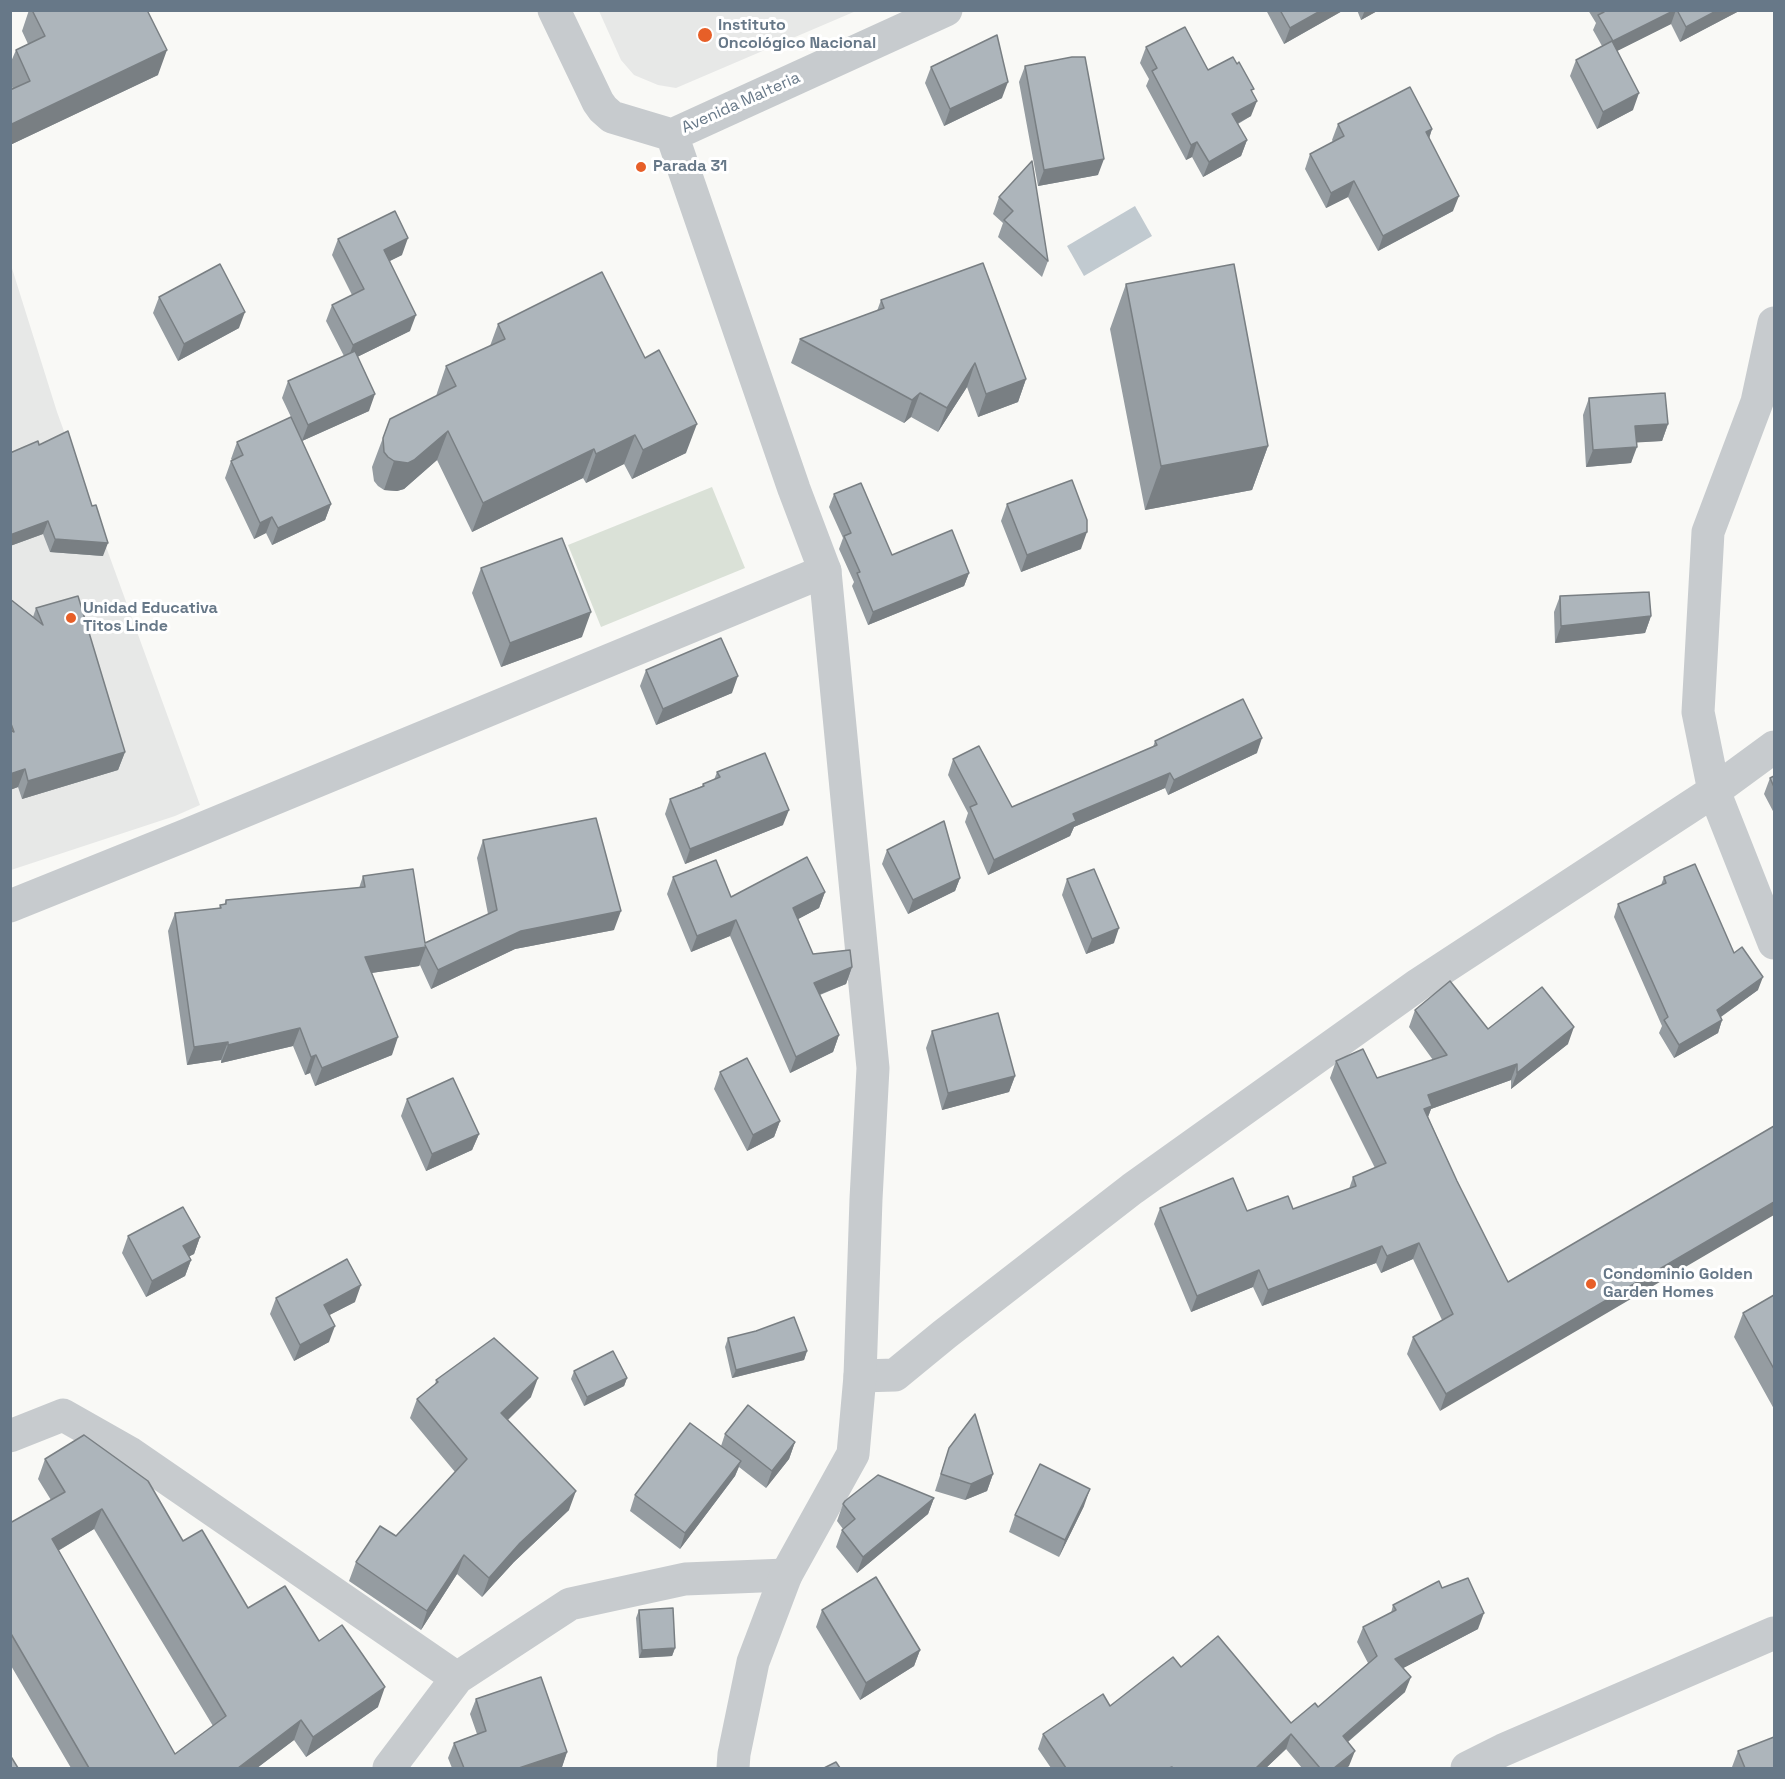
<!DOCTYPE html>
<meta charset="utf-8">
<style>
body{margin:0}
#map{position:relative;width:1785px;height:1779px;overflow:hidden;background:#f9f9f6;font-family:"Space Grotesk",sans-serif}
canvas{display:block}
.frame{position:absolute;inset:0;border:12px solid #677888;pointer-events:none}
</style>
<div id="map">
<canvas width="1785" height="1779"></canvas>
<div class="frame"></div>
</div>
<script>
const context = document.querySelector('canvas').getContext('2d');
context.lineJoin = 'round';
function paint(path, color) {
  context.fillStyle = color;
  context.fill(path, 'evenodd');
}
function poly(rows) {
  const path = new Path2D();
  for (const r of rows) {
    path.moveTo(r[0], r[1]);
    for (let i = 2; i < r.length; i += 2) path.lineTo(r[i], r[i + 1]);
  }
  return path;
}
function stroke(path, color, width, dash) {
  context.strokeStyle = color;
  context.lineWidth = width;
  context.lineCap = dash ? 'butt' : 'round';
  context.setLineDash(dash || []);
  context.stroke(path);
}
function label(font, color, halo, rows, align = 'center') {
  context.font = font + ' "Space Grotesk",sans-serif';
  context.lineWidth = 6;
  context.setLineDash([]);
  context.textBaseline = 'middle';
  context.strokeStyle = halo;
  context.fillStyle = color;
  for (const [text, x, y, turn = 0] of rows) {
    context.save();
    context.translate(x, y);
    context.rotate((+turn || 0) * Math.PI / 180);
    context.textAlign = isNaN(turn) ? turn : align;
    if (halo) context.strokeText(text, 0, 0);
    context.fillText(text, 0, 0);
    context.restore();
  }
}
paint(poly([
 [599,11,856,11,676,88,658,85,634,75,621,60],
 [10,262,57,412,200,805,175,816,11,870]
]), '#e7e8e7');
paint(poly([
 [712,487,745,568,601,627,568,545]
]), '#dae1d7');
paint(poly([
 [1135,206,1152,236,1084,276,1067,246]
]), '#c1cad0');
stroke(poly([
 [1774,323,1757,402,1708,532,1698,712,1714,791,1774,943],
 [10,906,184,836,825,571],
 [860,1376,895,1375,945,1334,1132,1189,1419,984,1714,791,1774,747],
 [10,1436,63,1415,130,1453,457,1678],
 [389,1768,457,1678,570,1604,685,1579,786,1575],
 [1467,1768,1503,1750,1774,1633]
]), '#c7cbce', 33);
stroke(poly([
 [554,10,598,102,603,109,612,117,672,135,946,10],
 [672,135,794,489,825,571,873,1068,866,1199,860,1376,853,1454,786,1575,753,1662,734,1754,733,1768]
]), '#c7cbce', 33);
paint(poly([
 [29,10,147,10,158,75,10,145,10,90,13,89,10,83,10,64,16,50,28,44,22,31],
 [1266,10,1344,10,1284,44],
 [1357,10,1379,10,1361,20],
 [1588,10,1741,10,1680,42,1671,24,1617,51,1633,110,1597,129,1570,76,1576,60,1602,46,1593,30,1596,23],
 [1146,47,1208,70,1252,93,1251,116,1238,124,1247,140,1241,156,1203,177,1192,157,1186,160,1146,86,1149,79,1140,63],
 [1025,66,1098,175,1038,186,1019,82],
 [931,67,1002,98,944,126,925,83],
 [1338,124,1432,129,1429,138,1453,211,1378,251,1348,197,1326,208,1305,169,1310,154,1333,142,1332,140],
 [1032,161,1048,261,1042,277,998,237,1003,223,993,214,999,197],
 [338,239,402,255,389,261,410,331,357,357,369,411,302,441,331,504,325,520,272,545,266,533,254,539,225,478,231,461,232,460,231,459,237,442,291,417,282,398,288,381,344,356,326,321,332,305,352,295,332,255],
 [1126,284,1268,446,1252,490,1145,510,1110,329],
 [159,297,239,328,178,361,153,313],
 [881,300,1026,379,1018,402,978,417,967,387,938,432,911,417,904,423,791,363,800,339,877,311],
 [498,324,686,453,632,479,624,464,586,483,583,478,472,532,437,460,404,489,397,491,384,490,378,486,374,481,372,467,390,419,436,396,446,366,490,346],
 [1589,398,1668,424,1662,441,1637,442,1631,463,1586,467,1583,415],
 [39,445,103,556,50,552,43,534,10,546,10,453],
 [834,494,892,555,969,573,964,586,868,625,852,586,854,582,839,549,843,538,829,507],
 [1007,504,1081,549,1021,572,1001,521],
 [481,568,582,637,501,667,472,593],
 [1560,596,1651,616,1645,633,1555,643,1554,612],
 [10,599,33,617,36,608,125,752,118,770,22,799,18,787,10,790],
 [646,670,732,693,656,725,640,686],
 [1155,741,1257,753,1168,795,1165,788,1074,827,1070,836,988,875,965,822,968,813,948,775,953,759,1012,807,1153,747],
 [717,772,783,825,685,864,665,814,670,799,702,786,703,784,714,780],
 [1774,776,1774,813,1764,794,1770,778],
 [483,840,614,930,515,949,431,989,420,965,419,966,371,973,392,1055,315,1086,310,1073,305,1075,293,1046,221,1063,221,1060,187,1065,168,931,175,913,219,909,220,905,224,905,226,900,359,888,363,876,425,943,488,914,477,858],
 [887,850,960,878,955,891,908,914,882,864],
 [673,877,731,897,825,892,819,908,798,919,813,954,852,967,846,984,820,995,839,1035,833,1052,790,1073,730,936,691,952,667,894],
 [1664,877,1734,953,1758,990,1721,1017,1722,1020,1718,1033,1674,1058,1659,1033,1662,1026,1614,917,1618,904,1661,885],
 [1067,879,1114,943,1086,954,1062,895],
 [1415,1010,1488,1029,1568,1044,1511,1089,1511,1080,1431,1109,1428,1117,1457,1181,1508,1282,1440,1411,1407,1354,1413,1337,1442,1320,1413,1259,1381,1273,1376,1263,1262,1306,1253,1287,1191,1312,1154,1224,1160,1208,1247,1211,1293,1209,1349,1189,1353,1177,1375,1168,1330,1078,1336,1061,1377,1078,1433,1060,1409,1027],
 [932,1031,1015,1076,1009,1092,942,1110,926,1048],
 [720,1072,780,1121,774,1137,747,1151,714,1089],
 [407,1099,479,1134,472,1150,426,1171,401,1116],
 [128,1236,200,1237,194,1254,189,1256,191,1260,185,1276,146,1297,122,1253],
 [1774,1295,1774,1409,1734,1337,1743,1313],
 [276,1298,355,1302,329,1315,329,1342,294,1361,270,1314],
 [728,1338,807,1351,804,1360,732,1378,725,1347],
 [574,1371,627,1378,624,1386,584,1406,571,1379],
 [436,1380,531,1397,508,1420,569,1510,514,1562,482,1597,457,1574,421,1630,349,1581,356,1562,396,1536,455,1472,410,1418,417,1399,435,1385],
 [725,1434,795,1442,789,1459,766,1488,739,1467,735,1476,680,1549,630,1511,635,1495,721,1446],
 [949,1448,993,1474,987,1491,965,1500,935,1491],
 [45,1459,183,1541,248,1608,319,1641,378,1707,306,1757,294,1740,257,1768,71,1768,10,1664,10,1523,51,1500,38,1479],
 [94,1529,213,1726,175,1754,58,1551],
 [934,1498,928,1514,857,1573,836,1547,842,1530,843,1529,837,1521,843,1504],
 [1084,1506,1059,1557,1009,1532,1015,1515],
 [1442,1588,1478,1629,1403,1668,1405,1692,1348,1742,1349,1766,1346,1768,1302,1768,1286,1749,1266,1768,1051,1768,1038,1749,1043,1734,1110,1706,1181,1667,1291,1723,1318,1707,1368,1663,1357,1642,1363,1627,1391,1613,1393,1605],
 [639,1610,675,1648,672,1656,639,1658,636,1618],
 [822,1610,920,1650,914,1666,860,1700,816,1627],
 [476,1699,567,1752,562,1767,557,1768,452,1768,448,1758,454,1743,477,1734,470,1714],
 [1738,1751,1774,1768,1732,1768,1732,1767]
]), '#959ca1');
paint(poly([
 [1322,10,1344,10,1284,44,1290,28],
 [1365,10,1379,10,1361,20],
 [1675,10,1676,10,1671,24,1607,56,1613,41],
 [1718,10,1741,10,1680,42,1686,27],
 [167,50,158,75,10,145,10,128,12,124],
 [1008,82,1002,98,944,126,950,109],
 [1639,93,1633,110,1597,129,1603,112],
 [1257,101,1251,116,1227,129,1232,114],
 [1432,129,1427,145,1426,132],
 [1247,140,1241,156,1203,177,1209,162],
 [1197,142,1192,157,1186,160,1191,145],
 [1104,159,1098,175,1038,186,1044,170],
 [1354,181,1348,197,1326,208,1331,193],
 [1459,196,1453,211,1378,251,1383,236],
 [408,238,402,255,378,267,384,250],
 [245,312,239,328,178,361,184,344],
 [416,315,410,331,347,362,353,345],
 [975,363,967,387,938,432,947,408],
 [1026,379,1018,402,978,417,986,394],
 [920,393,911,417,904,423,912,400],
 [375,394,369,411,302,441,308,425],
 [697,424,686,453,632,479,643,450],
 [1668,424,1662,441,1629,443,1635,426],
 [448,431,437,460,404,489,397,491,384,490,394,461],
 [635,435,624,464,586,483,596,454],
 [1268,446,1252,490,1145,510,1161,466],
 [1637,447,1631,463,1586,467,1593,450],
 [594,449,583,478,472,532,483,503],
 [331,504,325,520,272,545,278,528],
 [272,517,266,533,254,539,260,523],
 [48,521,43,534,10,546,10,535],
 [1087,532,1081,549,1021,572,1027,555],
 [55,539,108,543,103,556,50,552],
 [969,573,964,586,868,625,873,612],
 [591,612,582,637,501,667,510,643],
 [1651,616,1645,633,1555,643,1561,626],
 [738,676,732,693,656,725,663,709],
 [1262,738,1257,753,1168,795,1174,780],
 [125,752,118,770,22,799,28,781],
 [25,769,18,787,10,790,10,774],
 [1170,773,1165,788,1074,827,1070,836,988,875,994,860,1073,814],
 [789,810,783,825,685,864,690,849],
 [960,878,955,891,908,914,913,900],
 [825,892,819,908,787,925,793,908],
 [621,911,614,930,515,949,431,989,438,970,521,931],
 [736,920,730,936,691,952,697,936],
 [1119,928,1114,943,1086,954,1092,939],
 [426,947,419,966,358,975,365,957],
 [852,967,846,984,808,999,814,983],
 [1763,977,1758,990,1712,1023,1717,1010],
 [1722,1020,1718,1033,1674,1058,1679,1045],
 [1574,1027,1568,1044,1511,1089,1517,1073],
 [300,1028,293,1046,221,1063,228,1045],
 [839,1035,833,1052,790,1073,796,1057],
 [398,1037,392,1055,315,1086,322,1068],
 [228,1042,221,1060,187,1065,194,1047],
 [316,1055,310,1073,305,1075,311,1057],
 [1517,1064,1511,1080,1431,1109,1426,1122,1418,1125,1428,1095],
 [1015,1076,1009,1092,942,1110,948,1093],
 [780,1121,774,1137,747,1151,753,1135],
 [479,1134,472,1150,426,1171,432,1154],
 [1774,1202,1774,1215,1440,1411,1446,1394],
 [200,1237,194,1254,177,1263,183,1246],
 [1419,1243,1413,1259,1381,1273,1387,1256],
 [1382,1246,1376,1263,1262,1306,1268,1290],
 [191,1260,185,1276,146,1297,152,1281],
 [1259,1270,1253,1287,1191,1312,1197,1296],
 [361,1285,355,1302,318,1321,324,1305],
 [335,1326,329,1342,294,1361,300,1345],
 [807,1351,804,1360,732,1378,736,1370],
 [538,1378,531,1397,495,1432,501,1413],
 [627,1378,624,1386,584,1406,587,1397],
 [795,1442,789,1459,766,1488,772,1471],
 [741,1461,735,1476,680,1549,685,1533],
 [993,1474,987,1491,965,1500,971,1484],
 [1090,1489,1084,1506,1059,1557,1065,1540],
 [576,1491,569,1510,514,1562,482,1597,489,1578,520,1543],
 [934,1498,928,1514,857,1573,863,1557],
 [102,1509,94,1529,44,1559,52,1539],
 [464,1555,457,1574,421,1630,427,1611],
 [1484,1613,1478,1629,1390,1675,1395,1659],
 [675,1648,672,1656,639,1658,642,1650],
 [920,1650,914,1666,860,1700,866,1683],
 [1411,1677,1405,1692,1337,1751,1343,1736],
 [385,1687,378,1707,306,1757,313,1737],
 [301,1720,294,1740,257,1768,238,1768],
 [1291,1734,1286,1749,1266,1768,1256,1768],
 [1355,1751,1349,1766,1346,1768,1334,1768],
 [567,1752,562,1767,557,1768,519,1768]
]), '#797f83');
const building = poly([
 [32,10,147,10,167,50,12,124,10,121,10,90,30,81,16,50,45,36,32,10],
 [1280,10,1322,10,1290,28,1280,10],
 [1603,10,1675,10,1613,41,1598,15,1604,12,1603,10],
 [1677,10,1718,10,1686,27,1677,10],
 [1185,27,1208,70,1233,57,1237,64,1239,62,1254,89,1251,90,1257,101,1232,114,1247,140,1209,162,1197,142,1191,145,1152,71,1157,68,1146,47,1185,27],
 [997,35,1008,82,950,109,931,67,997,35],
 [1612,41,1639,93,1603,112,1576,60,1612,41],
 [1072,57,1085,57,1104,159,1044,170,1025,66,1072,57],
 [1410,87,1432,129,1426,132,1459,196,1383,236,1354,181,1331,193,1310,154,1344,136,1338,124,1410,87],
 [1032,161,1048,261,1004,220,1013,211,999,197,1032,161],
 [395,211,408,238,384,250,416,315,353,345,332,305,364,289,338,239,395,211],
 [983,263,1026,379,986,394,975,363,947,408,920,393,912,400,800,339,884,308,881,300,983,263],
 [220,264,245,312,184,344,159,297,220,264],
 [1234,264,1268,446,1161,466,1126,284,1234,264],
 [602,272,645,358,659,350,697,424,643,450,635,435,596,454,594,449,483,503,448,431,414,460,408,463,394,461,388,457,384,452,383,438,390,419,456,386,446,366,505,339,498,324,602,272],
 [355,351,375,394,308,425,288,381,355,351],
 [1665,393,1668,424,1635,426,1637,447,1593,450,1589,398,1665,393],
 [291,417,331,504,278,528,272,517,260,523,231,461,243,455,237,442,291,417],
 [68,431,92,506,96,505,108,543,55,539,48,521,10,535,10,453,38,441,39,445,68,431],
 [1072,480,1087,520,1087,532,1027,555,1007,504,1072,480],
 [861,483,892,555,952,530,969,573,873,612,857,573,860,572,844,536,851,533,834,494,861,483],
 [562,538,591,612,510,643,481,568,562,538],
 [1649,592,1651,616,1561,626,1560,596,1649,592],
 [78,596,125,752,28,781,25,769,10,774,10,730,14,732,10,721,10,599,43,625,36,608,78,596],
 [721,638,738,676,663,709,646,670,721,638],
 [1243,699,1262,738,1174,780,1170,773,1073,814,1076,821,994,860,970,807,977,804,953,759,979,746,1012,807,1157,745,1155,741,1243,699],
 [765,753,789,810,690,849,670,799,704,786,703,784,720,777,717,772,765,753],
 [1774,776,1774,787,1770,778,1774,776],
 [596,818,621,911,521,931,438,970,425,945,426,947,365,957,398,1037,322,1068,316,1055,311,1057,300,1028,228,1045,228,1042,194,1047,175,913,221,908,220,905,226,904,226,900,365,887,363,876,413,869,425,943,497,910,483,840,596,818],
 [944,821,960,878,913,900,887,850,944,821],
 [807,857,825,892,793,908,813,954,850,950,852,967,814,983,839,1035,796,1057,736,920,697,936,673,877,716,860,731,897,807,857],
 [1695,864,1734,953,1742,947,1763,977,1717,1010,1722,1020,1679,1045,1664,1020,1668,1017,1618,904,1666,883,1664,877,1695,864],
 [1094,869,1119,928,1092,939,1067,879,1094,869],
 [1450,981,1488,1029,1542,987,1574,1027,1517,1073,1517,1064,1428,1095,1432,1106,1424,1109,1457,1181,1508,1282,1774,1126,1774,1202,1446,1394,1413,1337,1453,1314,1419,1243,1387,1256,1382,1246,1268,1290,1259,1270,1197,1296,1160,1208,1233,1178,1247,1211,1288,1196,1293,1209,1356,1186,1353,1177,1386,1163,1336,1061,1363,1049,1377,1078,1447,1055,1415,1010,1450,981],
 [998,1013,1015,1076,948,1093,932,1031,998,1013],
 [747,1058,780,1121,753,1135,720,1072,747,1058],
 [453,1078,479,1134,432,1154,407,1099,453,1078],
 [183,1207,200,1237,183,1246,191,1260,152,1281,128,1236,183,1207],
 [347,1259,361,1285,324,1305,335,1326,300,1345,276,1298,347,1259],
 [1774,1295,1774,1369,1743,1313,1774,1295],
 [794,1317,807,1351,736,1370,728,1338,756,1331,794,1317],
 [494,1338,538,1378,501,1413,576,1491,520,1543,489,1578,464,1555,427,1611,356,1562,380,1526,396,1536,467,1459,417,1399,438,1382,436,1380,494,1338],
 [613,1351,627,1378,587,1397,574,1371,613,1351],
 [748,1405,795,1442,772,1471,725,1434,748,1405],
 [975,1414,993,1474,971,1484,941,1474,949,1448,975,1414],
 [690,1423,741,1461,685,1533,635,1495,690,1423],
 [84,1435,148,1481,183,1541,202,1530,248,1608,285,1586,319,1641,342,1625,385,1687,313,1737,301,1720,238,1768,89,1768,10,1632,10,1523,65,1492,45,1459,84,1435],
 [102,1509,226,1716,175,1754,52,1539,102,1509],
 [1040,1464,1090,1489,1065,1540,1015,1515,1040,1464],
 [878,1475,934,1498,863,1557,842,1530,855,1519,843,1504,845,1501,878,1475],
 [876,1577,920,1650,866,1683,822,1610,876,1577],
 [1468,1578,1484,1613,1395,1659,1411,1677,1343,1736,1355,1751,1334,1768,1320,1768,1291,1734,1256,1768,1173,1768,1172,1767,1169,1768,1066,1768,1043,1734,1103,1694,1110,1706,1173,1657,1181,1667,1218,1636,1291,1723,1315,1703,1318,1707,1377,1656,1363,1627,1396,1610,1393,1605,1439,1581,1442,1588,1468,1578],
 [673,1608,675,1648,642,1650,639,1610,673,1608],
 [541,1677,567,1752,519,1768,464,1768,454,1743,486,1731,476,1699,541,1677],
 [1774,1737,1774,1768,1745,1768,1738,1751,1774,1737],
 [10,1755,18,1768,10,1768,10,1755],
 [836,1762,840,1768,824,1768,836,1762]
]);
paint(building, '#adb5bb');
stroke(building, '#797f83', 1.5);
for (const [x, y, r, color] of [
 [705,35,8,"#e75f28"],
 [641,167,6,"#e75f28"],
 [71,618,6,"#e75f28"],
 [1591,1284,6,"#e75f28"]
]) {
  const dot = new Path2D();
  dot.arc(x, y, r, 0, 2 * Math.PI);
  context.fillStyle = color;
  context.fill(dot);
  stroke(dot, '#fff', 2);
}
label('bold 16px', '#677888', '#fff', [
 ["Instituto",718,26],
 ["Oncológico Nacional",718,44],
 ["Parada 31",653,167],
 ["Unidad Educativa",83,609],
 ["Titos Linde",83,627],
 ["Condominio Golden",1603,1275],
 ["Garden Homes",1603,1293]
], 'left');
label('16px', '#677888', '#fff', [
 ["Avenida Malteria",741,103,-24]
]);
</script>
